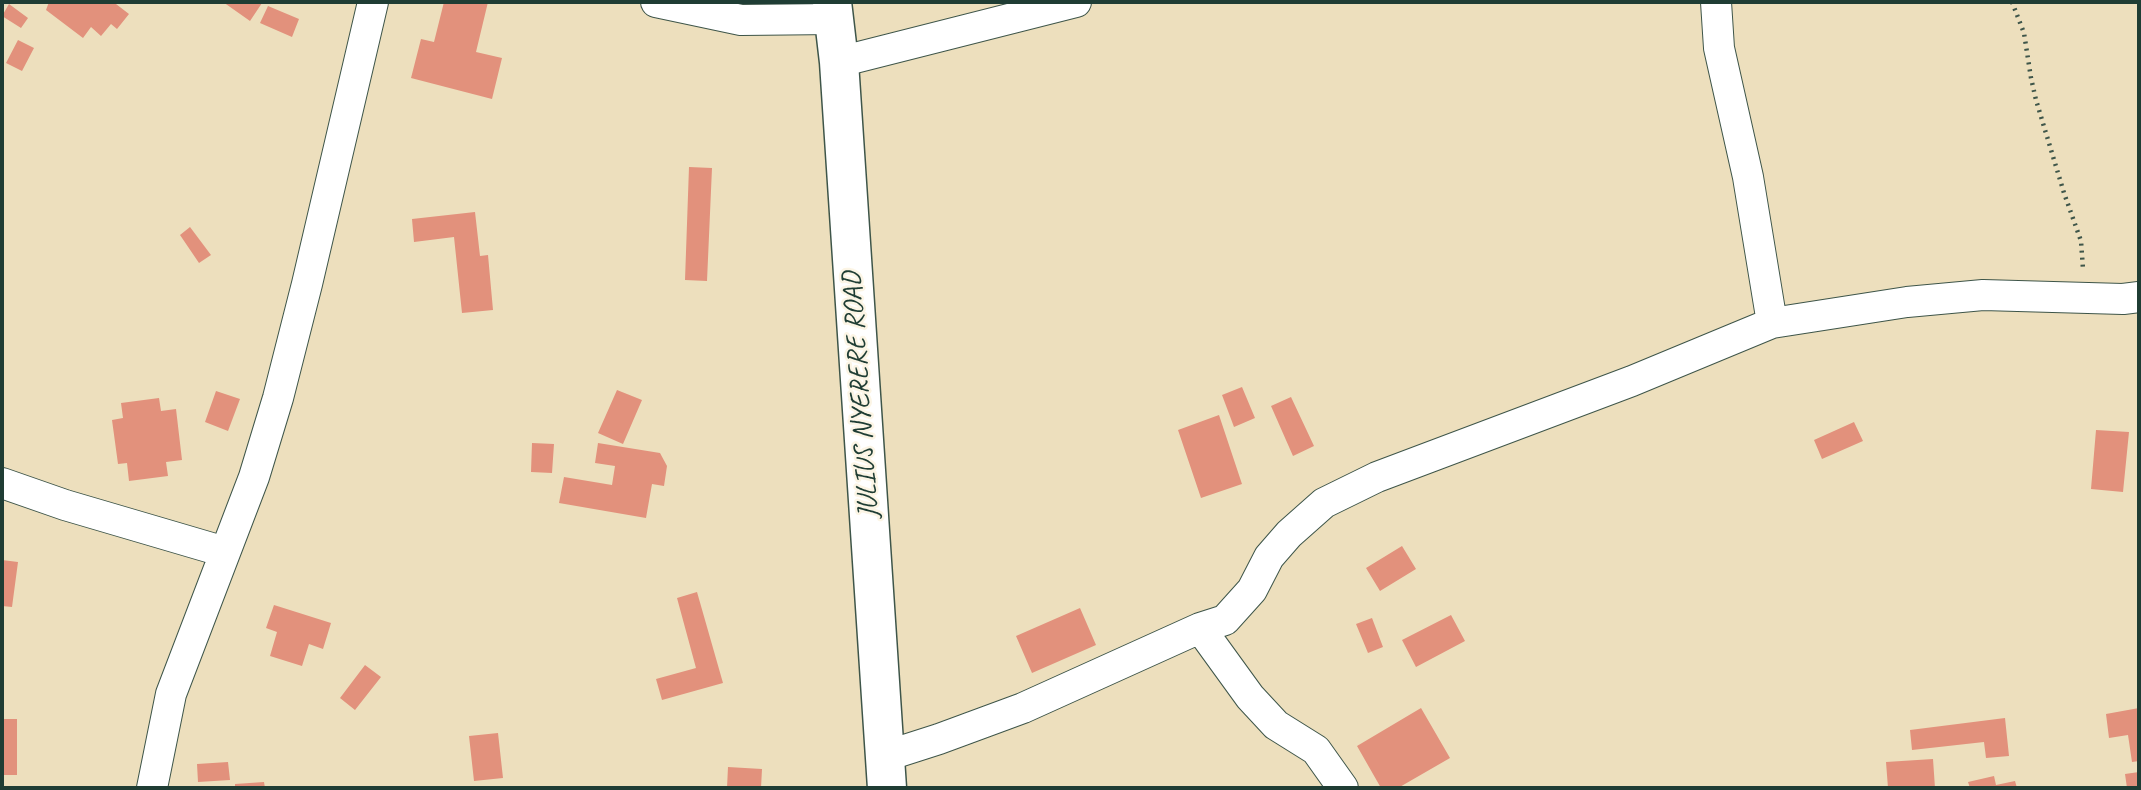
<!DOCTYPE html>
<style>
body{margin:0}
#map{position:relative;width:2141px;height:790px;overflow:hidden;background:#eddfbd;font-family:Caveat,sans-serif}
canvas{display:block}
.frame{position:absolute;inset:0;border:4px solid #1f3d34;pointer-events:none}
</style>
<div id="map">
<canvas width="2141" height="790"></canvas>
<div class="frame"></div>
</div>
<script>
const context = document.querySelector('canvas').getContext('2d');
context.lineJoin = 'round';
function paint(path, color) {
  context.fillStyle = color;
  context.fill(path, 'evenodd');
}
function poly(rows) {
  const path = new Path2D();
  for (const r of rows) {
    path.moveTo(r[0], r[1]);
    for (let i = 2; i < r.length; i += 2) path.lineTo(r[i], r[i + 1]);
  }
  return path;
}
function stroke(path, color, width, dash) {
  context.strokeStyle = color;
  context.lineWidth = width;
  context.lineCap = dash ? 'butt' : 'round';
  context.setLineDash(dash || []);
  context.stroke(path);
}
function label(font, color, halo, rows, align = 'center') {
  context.font = font + ' Caveat,sans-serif';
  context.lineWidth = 5;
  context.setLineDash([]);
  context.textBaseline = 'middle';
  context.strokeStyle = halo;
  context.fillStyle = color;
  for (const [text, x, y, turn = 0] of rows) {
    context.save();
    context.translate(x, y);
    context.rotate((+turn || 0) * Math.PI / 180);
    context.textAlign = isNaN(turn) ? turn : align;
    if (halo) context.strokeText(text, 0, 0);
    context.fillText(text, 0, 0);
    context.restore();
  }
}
paint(poly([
 [49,2,117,2,116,4,129,14,117,29,111,24,101,36,91,27,83,38,46,10],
 [223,2,260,2,262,3,250,21],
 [444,2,488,2,476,52,502,58,492,99,411,78,421,39,434,42],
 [9,4,28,18,21,28,2,16],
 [268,6,299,19,292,37,260,23],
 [18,40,34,48,22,71,6,63],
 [689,167,712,168,707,281,685,280],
 [475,212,480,256,488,255,493,310,462,313,454,237,414,242,412,219],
 [190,227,211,255,199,263,180,235],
 [1242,387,1255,418,1234,427,1222,395],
 [617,390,642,400,623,444,598,433],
 [216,391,240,399,228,431,205,422],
 [1291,397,1314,446,1293,456,1271,406],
 [159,398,161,411,176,409,182,460,166,462,168,476,129,481,127,463,118,464,112,420,123,418,121,403],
 [1219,415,1242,484,1201,498,1178,430],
 [1854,422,1863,441,1822,459,1814,440],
 [2096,430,2129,432,2123,492,2091,489],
 [532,443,554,444,552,473,531,472],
 [598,443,660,453,667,466,664,486,652,484,646,518,559,503,564,477,612,485,615,466,595,463],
 [1402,546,1416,569,1380,591,1366,568],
 [2,560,18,562,12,607,2,606],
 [697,592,723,683,662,700,656,679,696,668,677,598],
 [274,605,331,623,323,649,309,644,302,666,270,656,277,632,266,628],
 [1080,608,1096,645,1032,673,1016,636],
 [1451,615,1465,641,1416,667,1402,640],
 [1372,618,1383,647,1368,653,1356,624],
 [365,665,381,677,355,710,340,698],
 [1421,708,1450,758,1398,788,1381,788,1357,746],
 [2139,708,2139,761,2132,762,2128,735,2109,738,2106,714],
 [2005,718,2009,756,1986,758,1984,742,1912,750,1910,730],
 [2,719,17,719,17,775,2,775],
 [498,733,503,778,474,781,469,736],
 [1933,759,1935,788,1888,788,1886,762],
 [228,762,230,780,198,782,197,764],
 [728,767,762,769,761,788,727,788],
 [2139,772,2139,788,2127,788,2125,774],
 [1994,776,1996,785,2015,781,2017,788,1970,788,1968,782],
 [264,782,265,788,235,788,235,784]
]), '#e2917c');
const street = poly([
 [656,2,741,20,834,19],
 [1716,2,1719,48,1748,177,1772,323],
 [839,62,1076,2],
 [2,483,65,505,225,552],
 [1200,628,1250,697,1276,725,1316,750,1343,788],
 [886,756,939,739,1023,708,1200,628,1225,620,1252,590,1269,557,1289,534,1324,503,1377,477,1632,381,1772,323,1907,302,1983,295,2123,299,2139,297],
 [152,788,171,694,254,477,278,398,307,284,373,2]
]);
const highway = poly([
 [832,2,839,62,887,788]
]);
stroke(street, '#3e5549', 32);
stroke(highway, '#3e5549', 41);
stroke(poly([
 [2012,2,2024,33,2031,78,2036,100,2064,193,2081,241,2083,269]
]), '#3e5549', 4.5, [2, 5]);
stroke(street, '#fff', 30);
stroke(highway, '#fff', 38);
label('28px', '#1f3d34', '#fcf5e5', [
 ["JULIUS NYERERE ROAD",861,395,-94]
]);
</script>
